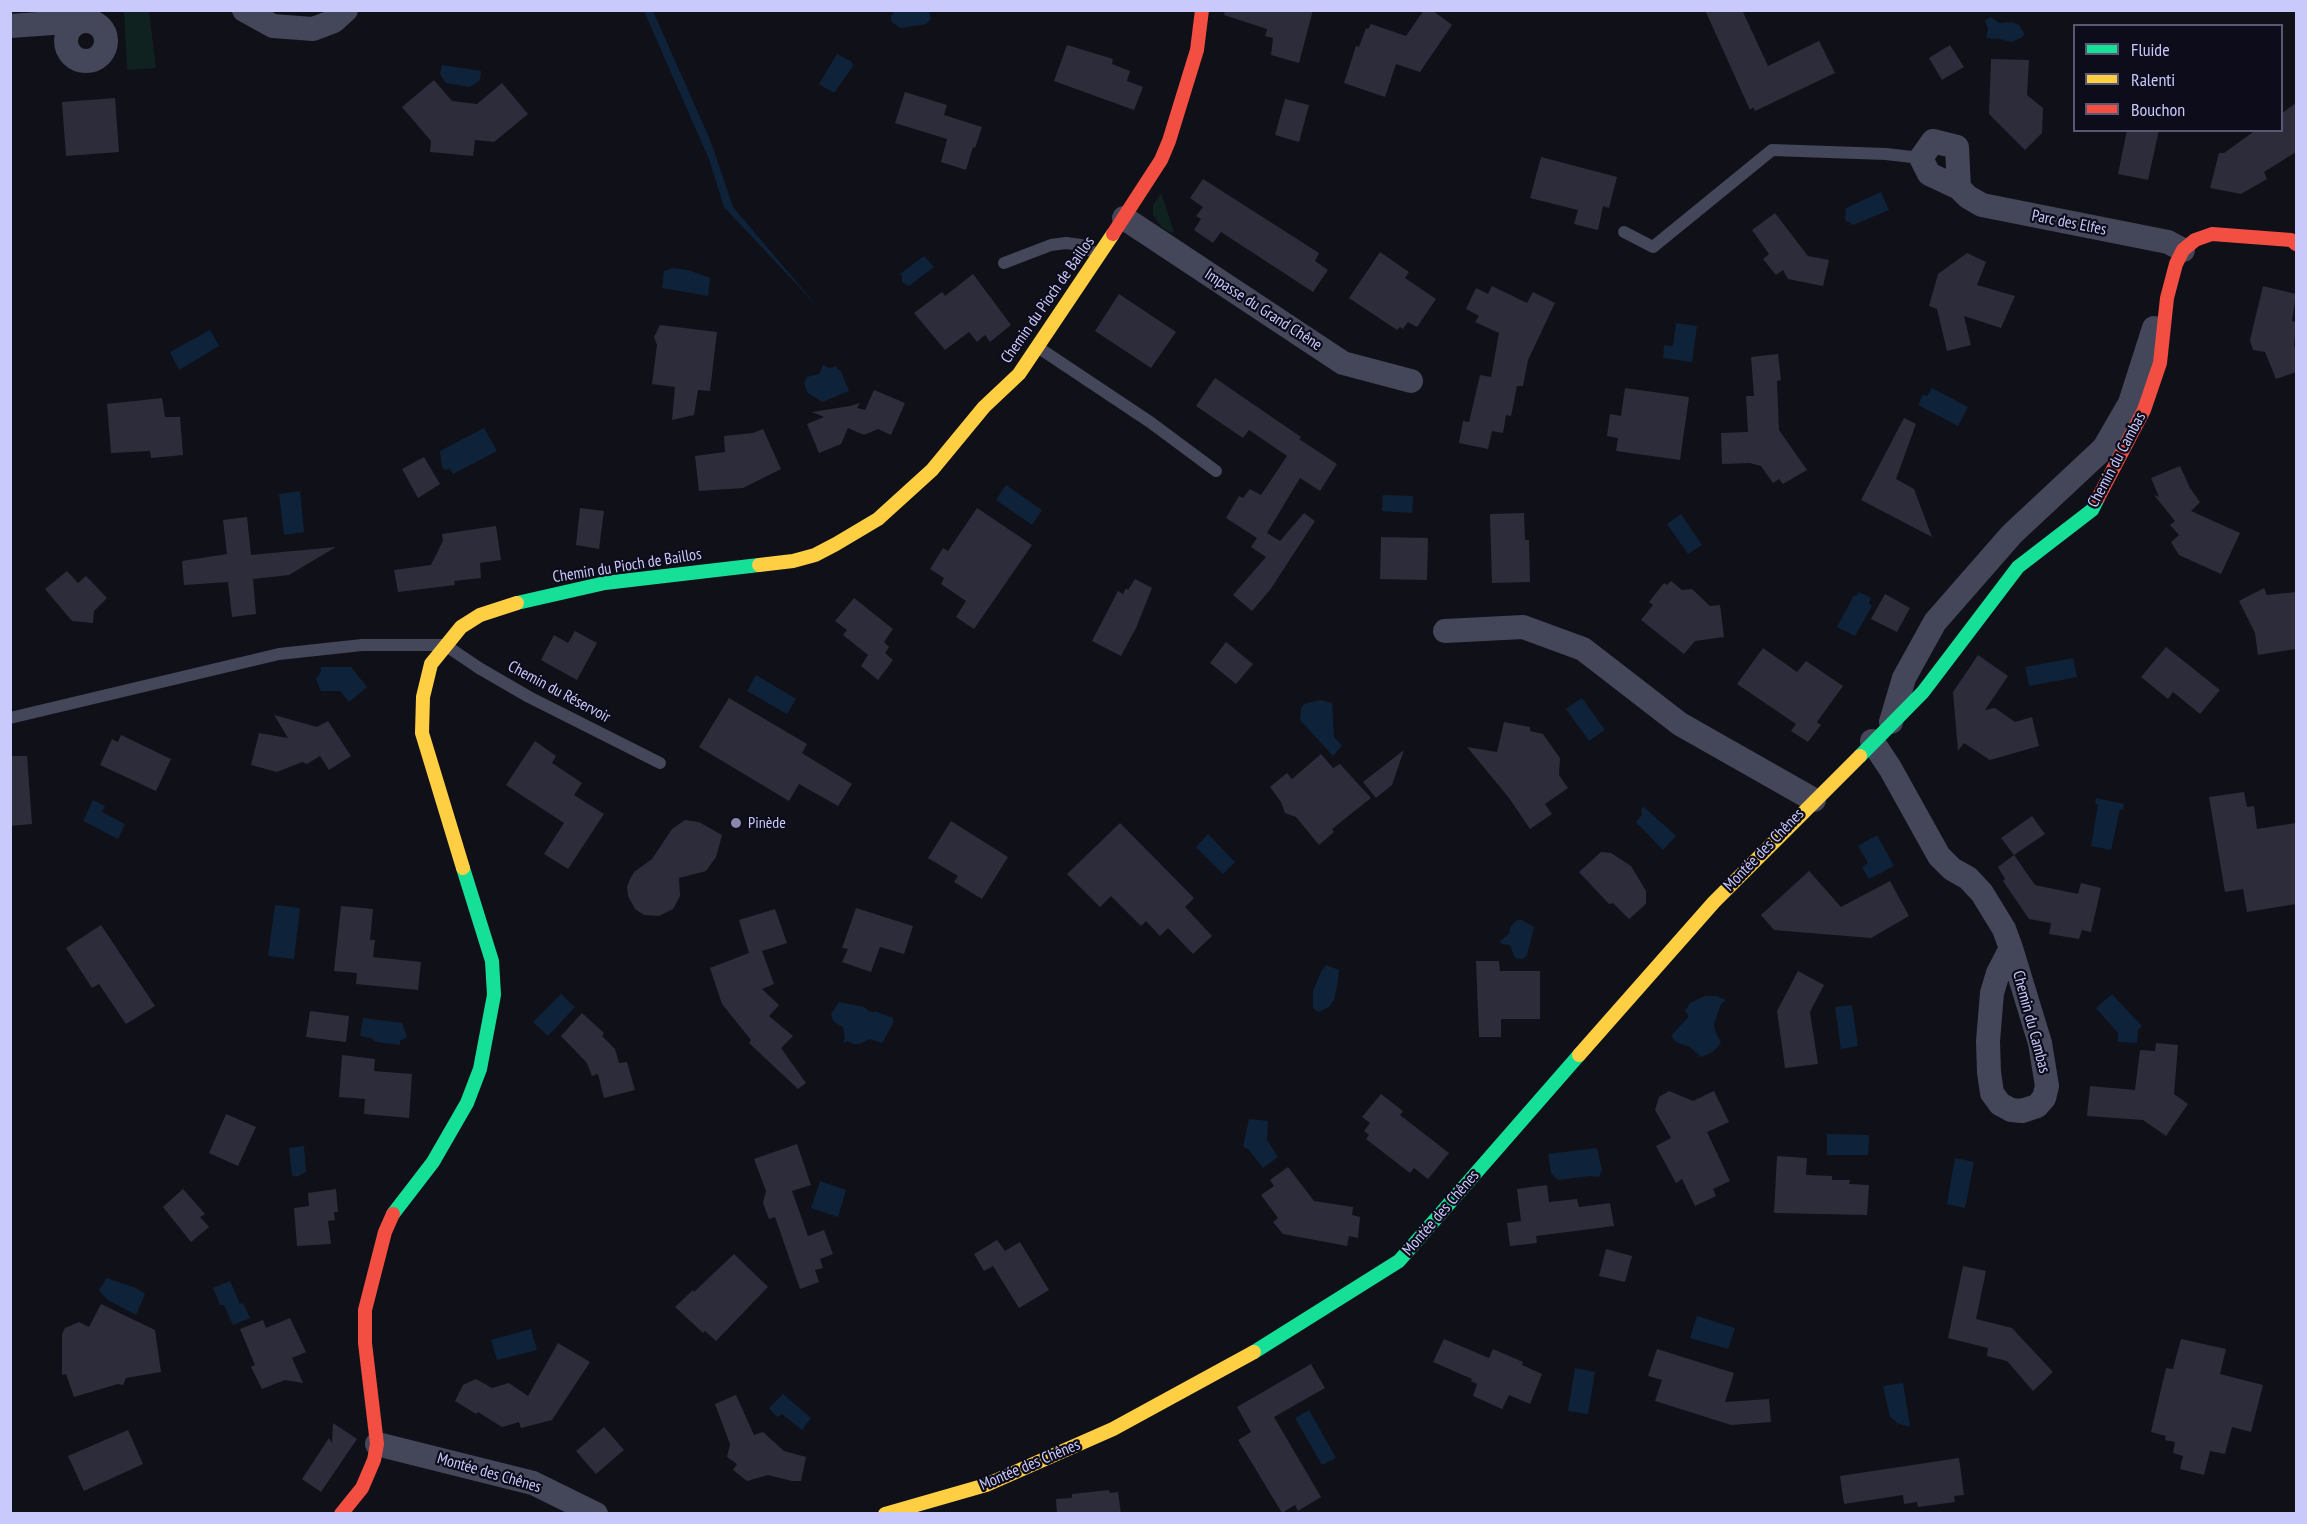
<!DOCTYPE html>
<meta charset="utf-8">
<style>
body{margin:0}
#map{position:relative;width:2307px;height:1524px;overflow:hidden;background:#101018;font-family:"PT Sans Narrow",sans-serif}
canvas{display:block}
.frame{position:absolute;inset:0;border:12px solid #c9c9fc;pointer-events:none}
.legend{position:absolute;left:2073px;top:24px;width:210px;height:108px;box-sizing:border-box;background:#0d0c1b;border:2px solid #585875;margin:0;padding:8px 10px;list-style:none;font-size:18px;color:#c9c9fc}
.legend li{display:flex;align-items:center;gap:12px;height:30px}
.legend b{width:30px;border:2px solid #585875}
</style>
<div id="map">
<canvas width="2307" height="1524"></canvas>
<div class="frame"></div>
<ul class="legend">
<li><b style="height:8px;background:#16e098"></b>Fluide</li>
<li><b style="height:8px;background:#ffcf43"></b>Ralenti</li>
<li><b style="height:8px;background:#f24e42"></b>Bouchon</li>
</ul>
</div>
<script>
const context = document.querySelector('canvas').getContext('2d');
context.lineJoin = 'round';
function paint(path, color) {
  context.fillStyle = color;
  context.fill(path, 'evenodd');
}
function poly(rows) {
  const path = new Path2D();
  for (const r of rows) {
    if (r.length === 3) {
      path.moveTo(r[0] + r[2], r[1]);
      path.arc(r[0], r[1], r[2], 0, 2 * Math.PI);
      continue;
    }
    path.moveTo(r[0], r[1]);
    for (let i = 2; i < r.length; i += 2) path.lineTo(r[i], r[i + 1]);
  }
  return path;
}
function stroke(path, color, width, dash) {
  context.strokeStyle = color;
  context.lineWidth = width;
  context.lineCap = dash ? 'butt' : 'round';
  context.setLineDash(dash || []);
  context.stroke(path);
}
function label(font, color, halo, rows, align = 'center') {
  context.font = font + ' "PT Sans Narrow",sans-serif';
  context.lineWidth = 4.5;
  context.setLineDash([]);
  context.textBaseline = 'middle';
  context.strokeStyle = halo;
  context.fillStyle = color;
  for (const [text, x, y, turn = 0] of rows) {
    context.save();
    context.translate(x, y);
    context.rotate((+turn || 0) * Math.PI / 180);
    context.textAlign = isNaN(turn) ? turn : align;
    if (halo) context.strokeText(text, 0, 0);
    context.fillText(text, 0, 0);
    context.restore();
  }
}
paint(poly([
 [124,11,149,11,156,68,127,70],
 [1161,193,1174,231,1172,233,1162,227,1153,215,1153,205]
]), '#0f2220');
paint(poly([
 [899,10,929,11,931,19,926,24,900,28,891,21,891,16,895,11],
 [644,11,653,11,711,142,733,207,816,305,724,207,709,159],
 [1991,17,1999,23,2012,22,2019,25,2024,33,2023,37,2012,42,2000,39,1986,38,1988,29,1985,20],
 [837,54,852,62,853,66,834,93,819,84],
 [442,65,481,71,480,80,470,87,446,83,440,74],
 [1881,192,1889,210,1853,225,1845,220,1846,208],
 [924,256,934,267,909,286,902,282,902,276,900,274],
 [673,268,688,270,710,278,708,296,662,288,664,271],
 [1676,323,1697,326,1692,362,1663,358,1664,345,1673,346],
 [210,330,219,346,179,370,170,352],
 [823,365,830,368,836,366,838,370,840,369,849,391,822,402,807,392,804,383,807,377,819,374],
 [1932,388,1968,407,1958,426,1918,405,1923,394,1927,396],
 [484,428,497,451,453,474,450,469,445,470,442,467,440,451],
 [1006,485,1042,510,1032,525,996,500],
 [300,491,304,532,284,535,279,494],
 [1383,495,1413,496,1412,513,1382,511],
 [1681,514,1702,545,1688,554,1667,524],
 [1859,592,1871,598,1869,603,1872,606,1855,636,1837,627,1854,595,1856,596],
 [2073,658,2077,677,2029,686,2025,667],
 [321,667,351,667,367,687,349,702,340,691,321,691,316,679,321,672],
 [756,675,796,699,787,714,747,691],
 [1582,698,1605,730,1589,741,1566,709],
 [1320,700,1332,703,1334,737,1342,746,1333,756,1300,720,1301,709,1304,704],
 [2096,798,2124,804,2123,810,2120,809,2111,850,2091,846,2098,805,2095,804],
 [93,800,105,806,102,812,125,824,118,839,83,821],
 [1643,806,1676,836,1663,850,1636,822,1642,815,1641,811],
 [1208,834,1235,862,1223,874,1196,847],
 [1877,835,1894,866,1869,879,1862,867,1868,863,1858,846],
 [275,905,300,908,294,959,268,956],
 [1517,920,1522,920,1534,927,1527,955,1523,959,1515,958,1510,945,1502,944,1500,941,1509,934,1511,926],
 [1326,965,1339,970,1338,981,1334,1000,1329,1007,1318,1012,1313,1008,1313,991,1321,972],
 [561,994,575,1007,548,1036,533,1022],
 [2112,994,2142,1026,2138,1030,2137,1043,2118,1042,2118,1033,2096,1008],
 [1705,996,1716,996,1726,1000,1721,1004,1714,1024,1715,1031,1721,1043,1713,1052,1701,1057,1690,1047,1676,1042,1671,1036,1689,1016,1685,1011,1690,1003],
 [839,1002,864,1007,870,1012,877,1012,893,1018,893,1023,883,1042,881,1043,870,1039,859,1044,854,1044,847,1041,845,1043,843,1041,845,1039,843,1027,834,1022,831,1014],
 [1852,1005,1858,1046,1841,1049,1835,1007],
 [363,1018,402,1023,407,1037,400,1041,400,1045,376,1042,371,1038,360,1036],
 [1249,1119,1268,1121,1267,1140,1278,1157,1263,1168,1248,1149,1243,1147],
 [1827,1134,1869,1135,1868,1155,1827,1155],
 [304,1146,306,1172,296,1177,292,1175,289,1148],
 [1597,1148,1602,1170,1599,1177,1590,1176,1558,1180,1551,1173,1548,1154],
 [1955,1158,1974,1162,1965,1208,1947,1204],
 [820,1181,846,1190,838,1217,811,1208],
 [107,1278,136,1288,145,1294,136,1315,108,1300,102,1294,99,1290],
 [230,1281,240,1304,243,1303,250,1318,233,1325,224,1305,220,1305,213,1288],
 [1697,1316,1735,1328,1728,1349,1690,1338],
 [531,1329,537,1350,497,1360,491,1340],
 [1575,1368,1595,1372,1588,1414,1568,1411],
 [1903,1383,1910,1426,1909,1427,1897,1423,1890,1417,1883,1386],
 [783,1394,811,1418,802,1430,782,1414,777,1417,769,1408],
 [1309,1410,1336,1458,1322,1465,1295,1418]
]), '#0e233a');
paint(poly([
 [1225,10,1313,10,1299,63,1271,55,1273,38,1265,36,1267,29,1224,15],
 [1424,10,1432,10,1452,25,1420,72,1396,64,1385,97,1344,83,1356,46,1359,47,1366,28,1368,29,1371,24,1406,36],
 [1705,10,1742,10,1768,66,1819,41,1835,73,1755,111,1753,107,1750,110],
 [1067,45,1113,59,1112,64,1130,71,1127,81,1143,87,1134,110,1054,81],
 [1950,45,1964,67,1942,80,1929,58],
 [1991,59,2029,60,2027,95,2043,108,2042,133,2025,150,1989,114],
 [434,80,452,101,477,104,502,83,528,114,494,142,475,140,473,156,430,152,431,141,402,107],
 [905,92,947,105,944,115,982,127,975,148,973,147,966,170,941,162,947,139,895,123],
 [115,98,119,152,66,156,62,102],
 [1285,99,1309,105,1299,142,1275,135],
 [2296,103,2296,152,2264,172,2267,179,2241,194,2210,188,2219,153,2224,153,2256,130,2282,130,2282,113],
 [2127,130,2159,130,2148,180,2118,174],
 [1541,157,1617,177,1609,208,1603,206,1598,230,1574,224,1578,210,1530,198],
 [1203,179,1319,253,1315,261,1328,270,1313,292,1221,232,1213,243,1194,230,1201,219,1196,216,1203,207,1190,198],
 [1775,213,1808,256,1829,260,1823,286,1788,279,1783,270,1776,275,1763,259,1769,254,1752,230],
 [1380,252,1409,272,1405,278,1436,299,1417,327,1408,322,1403,329,1400,327,1397,330,1349,298],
 [1967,253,1986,262,1977,285,2015,296,2001,328,1964,316,1971,345,1947,351,1937,309,1929,306,1938,274],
 [973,274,1011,325,990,342,985,335,977,342,969,332,945,350,914,313,942,292,945,296],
 [1492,286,1527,303,1533,292,1555,303,1528,360,1523,386,1517,386,1511,416,1506,415,1503,433,1492,431,1488,449,1459,443,1463,421,1469,422,1480,375,1491,377,1499,333,1475,322,1479,316,1466,309,1476,288,1488,294],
 [2263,286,2296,294,2292,321,2296,322,2294,345,2296,352,2296,372,2276,379,2265,352,2253,350,2250,340],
 [1119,294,1176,332,1151,368,1095,331],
 [660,325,717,332,710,391,698,390,694,415,672,420,675,387,652,384,657,345,654,337],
 [1778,354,1781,380,1777,381,1779,430,1807,470,1783,484,1779,479,1773,483,1761,466,1750,463,1722,464,1721,433,1748,432,1746,396,1754,396,1751,357],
 [1215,378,1301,437,1299,439,1337,464,1320,491,1300,478,1267,533,1280,541,1304,513,1315,521,1270,590,1252,611,1233,595,1266,557,1251,547,1257,538,1226,518,1239,496,1243,498,1250,489,1261,495,1287,456,1249,430,1243,438,1196,406],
 [1625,388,1689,397,1680,460,1616,451,1618,438,1607,436,1610,414,1621,416],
 [874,390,905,403,891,435,878,429,864,435,848,428,841,444,819,453,807,424,824,417,812,412,850,406,860,403,857,408,865,410],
 [162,398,165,417,180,417,183,455,151,458,150,451,111,453,107,404],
 [1904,418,1916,424,1896,479,1914,489,1932,537,1861,500],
 [763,429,781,469,743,488,699,491,695,456,725,452,724,436,753,433],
 [424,457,440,484,418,498,402,469],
 [2180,466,2190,488,2200,502,2191,511,2240,533,2221,574,2179,555,2171,542,2179,535,2170,525,2175,521,2154,495,2159,497,2151,478],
 [580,508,604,511,599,549,576,545],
 [977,508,1032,545,974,629,956,617,966,601,941,584,944,578,930,569,943,548,948,551],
 [1524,513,1525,540,1529,540,1530,582,1492,583,1490,514],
 [247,517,251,555,336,547,289,575,253,579,256,614,232,617,228,582,184,585,182,561,227,554,223,520],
 [496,526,501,560,480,563,481,578,454,581,455,585,398,592,394,570,431,565,443,541,442,534],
 [1381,537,1428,538,1427,580,1380,579],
 [67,571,78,583,86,576,107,598,94,611,93,623,72,621,45,589],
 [1135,579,1152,588,1136,628,1121,656,1092,641,1118,591,1123,594,1126,588,1128,590],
 [1671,581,1682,590,1692,589,1710,606,1720,605,1724,637,1695,641,1684,654,1641,620,1653,605,1649,602,1664,583,1667,585],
 [2264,588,2267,595,2296,592,2296,649,2258,655,2255,633,2239,601],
 [1885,594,1910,608,1897,632,1871,619],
 [854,598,893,629,884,642,889,647,885,653,893,660,878,680,861,666,868,655,843,635,847,630,835,621],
 [575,631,597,643,577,680,541,660,554,635,568,643],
 [1226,642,1253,664,1236,684,1210,663],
 [2166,647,2220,690,2200,714,2173,692,2168,699,2141,677],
 [1763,648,1797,672,1806,661,1843,686,1817,722,1821,725,1808,742,1791,731,1796,724,1737,684],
 [1978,655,2008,676,1985,710,1995,708,2015,722,2032,717,2039,746,1990,760,1964,743,1958,751,1953,692],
 [729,698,807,744,802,753,852,784,838,806,799,784,789,801,699,747],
 [274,715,317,727,328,721,351,756,329,770,320,756,307,764,302,762,277,772,251,765,259,733,288,738],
 [1504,722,1530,727,1530,731,1543,734,1560,758,1559,775,1568,788,1545,804,1552,814,1530,829,1509,798,1467,747,1497,752],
 [121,735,171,759,156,791,100,765,112,739,118,742],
 [535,741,556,756,552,763,582,783,574,795,604,814,568,869,544,854,564,823,506,785],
 [1404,750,1392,785,1376,798,1363,782],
 [1321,754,1333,768,1340,764,1371,798,1332,829,1334,832,1319,845,1296,817,1285,813,1281,802,1270,787,1287,773,1292,779],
 [10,756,27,756,32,824,10,826],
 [2244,792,2247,807,2254,806,2257,829,2296,823,2296,904,2247,912,2243,889,2225,892,2209,797],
 [2032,816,2045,834,2014,855,2001,838],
 [685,820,699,822,722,835,716,857,706,871,679,878,680,896,673,909,659,916,644,915,635,909,628,896,627,887,630,879,634,872,652,859,672,829],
 [951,821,1008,857,982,899,954,882,958,876,928,858],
 [1120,823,1194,898,1185,907,1212,936,1193,954,1168,928,1160,936,1146,921,1141,926,1111,896,1100,907,1067,874],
 [1601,852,1611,853,1631,866,1646,891,1646,904,1629,919,1613,903,1609,904,1579,872],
 [2014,855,2035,885,2078,894,2081,883,2101,888,2091,932,2082,930,2079,939,2049,934,2051,923,2029,919,2003,881,2005,879,1998,867],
 [1809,871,1841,907,1890,881,1909,916,1871,938,1774,930,1761,915],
 [341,906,373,909,370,940,375,940,373,957,421,962,418,990,356,984,357,973,334,971],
 [856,908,913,926,904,954,880,947,871,972,842,962,848,949,842,948],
 [775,909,787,943,762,951,774,984,762,989,779,1005,769,1016,793,1036,781,1048,806,1083,798,1089,749,1043,751,1040,722,1004,710,968,749,953,739,920],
 [101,925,155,1006,126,1024,99,984,92,988,66,948],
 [1476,961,1499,961,1500,971,1540,971,1540,1019,1501,1019,1501,1037,1479,1037],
 [1798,971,1824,985,1810,1012,1818,1064,1785,1068,1777,1011],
 [310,1011,349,1016,346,1042,306,1037],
 [582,1013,604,1033,602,1036,615,1049,619,1063,627,1062,635,1090,604,1098,598,1074,592,1076,587,1063,561,1036],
 [2156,1043,2178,1045,2174,1094,2188,1104,2166,1136,2143,1120,2087,1116,2090,1086,2135,1090,2140,1050,2155,1051],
 [342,1055,375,1059,374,1071,412,1074,409,1118,364,1114,365,1099,339,1097],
 [1669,1091,1693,1101,1714,1091,1729,1122,1707,1132,1730,1181,1713,1189,1716,1196,1695,1206,1682,1179,1676,1183,1656,1146,1671,1138,1655,1110,1659,1097],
 [1381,1094,1403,1111,1400,1115,1449,1153,1428,1179,1414,1168,1410,1173,1366,1139,1369,1135,1364,1131,1370,1123,1362,1117],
 [226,1114,256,1127,238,1166,209,1153],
 [797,1144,811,1185,792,1191,808,1236,824,1230,833,1254,820,1259,823,1268,815,1270,819,1282,800,1289,775,1217,769,1219,763,1203,766,1191,754,1159],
 [1777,1156,1807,1158,1806,1175,1832,1176,1832,1180,1850,1180,1849,1184,1869,1185,1867,1215,1774,1213],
 [1288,1167,1314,1201,1353,1207,1352,1215,1360,1217,1358,1238,1349,1236,1347,1246,1283,1234,1273,1222,1278,1218,1261,1195,1274,1186,1270,1180],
 [1547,1185,1549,1202,1577,1199,1579,1207,1610,1203,1614,1226,1536,1236,1537,1243,1510,1246,1507,1223,1521,1221,1517,1189],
 [183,1189,205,1214,200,1217,209,1227,191,1242,163,1207],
 [336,1189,338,1212,334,1212,335,1220,328,1221,331,1244,297,1246,294,1208,309,1206,308,1193],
 [997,1240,1005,1251,1020,1242,1049,1290,1019,1308,993,1266,984,1271,974,1254],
 [1606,1249,1632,1256,1625,1282,1599,1276],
 [734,1254,768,1287,716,1341,705,1331,703,1333,675,1307,693,1290,694,1292],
 [1963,1266,1986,1271,1976,1319,2012,1328,2053,1372,2033,1391,2007,1361,1987,1356,1988,1348,1948,1338],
 [101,1304,155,1330,161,1372,126,1378,123,1385,118,1384,74,1397,66,1374,62,1375,62,1334,65,1328,79,1322,89,1327],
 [290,1318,306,1352,292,1358,303,1383,285,1380,262,1389,251,1367,255,1365,240,1329,263,1320,266,1328],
 [1444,1339,1489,1358,1493,1349,1523,1362,1522,1365,1542,1374,1530,1404,1509,1395,1502,1409,1473,1396,1477,1384,1471,1381,1472,1379,1433,1362],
 [2181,1339,2226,1349,2220,1374,2263,1385,2251,1432,2232,1427,2225,1454,2210,1451,2204,1475,2180,1469,2183,1456,2173,1453,2175,1442,2165,1440,2166,1436,2151,1432,2166,1368,2173,1369],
 [558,1343,590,1362,552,1420,521,1428,519,1422,502,1427,478,1412,476,1414,455,1401,463,1385,476,1379,492,1388,509,1383,528,1396],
 [1657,1349,1734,1373,1725,1402,1769,1399,1771,1422,1731,1425,1655,1401,1662,1380,1648,1376],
 [1311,1364,1325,1388,1274,1417,1321,1497,1298,1511,1295,1505,1282,1513,1238,1440,1251,1432,1237,1407],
 [736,1395,754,1435,763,1432,784,1451,806,1457,801,1481,792,1481,768,1475,747,1481,733,1470,737,1464,727,1457,730,1444,715,1404],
 [333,1423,357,1439,321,1492,302,1479,329,1438,332,1443],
 [604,1427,624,1450,596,1474,576,1451],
 [128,1430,143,1464,84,1491,68,1456],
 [1959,1458,1964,1495,1954,1496,1955,1502,1918,1507,1917,1502,1904,1504,1903,1495,1844,1504,1840,1476],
 [1109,1490,1110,1493,1118,1492,1121,1514,1057,1514,1056,1499,1072,1498,1072,1494]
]), '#2d2c3a');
stroke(poly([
 [1624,232,1653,247,1772,150,1886,154,1921,158],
 [1004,263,1051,245,1066,243,1081,245,1098,255],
 [1039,348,1150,422,1216,471],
 [10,718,279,654,362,645,445,645,479,668,529,697,660,763]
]), '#444659', 12);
stroke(poly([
 [244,10,273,26,313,29,334,21,346,10],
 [86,41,20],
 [10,26,82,21],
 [1959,188,1929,174,1921,158,1933,141,1957,147,1959,188,1968,197,1982,205,2168,242,2183,250],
 [1124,218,1343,363,1411,381],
 [1445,631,1523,627,1583,649,1680,724,1814,800],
 [1891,722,1904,678,1935,622,2012,534,2104,448,2130,403,2154,328],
 [1872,741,1890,768,1939,856,1952,869,1968,878,1982,893,2004,929,2011,948,1998,973,1992,993,1988,1041,1989,1072,1992,1093,2000,1104,2011,1110,2022,1111,2037,1106,2044,1098,2047,1086,2040,1043,2011,948],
 [377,1444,533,1483,596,1514]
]), '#444659', 24);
stroke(poly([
 [517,603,605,583,759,565],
 [1860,756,1923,692,2018,567,2092,510,2098,498],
 [393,1214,433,1162,467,1103,480,1069,494,995,492,961,463,868],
 [1254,1352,1399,1261,1579,1055]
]), '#16e098', 14);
stroke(poly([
 [759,565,793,561,815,555,836,544,878,519,932,470,984,407,1019,374,1113,234],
 [463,868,422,733,423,697,431,664,461,627,480,615,517,603],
 [1579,1055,1714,902,1860,756],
 [885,1514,986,1485,1113,1429,1254,1352]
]), '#ffcf43', 14);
stroke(poly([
 [1113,234,1161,160,1169,141,1197,50,1202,10],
 [2098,498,2144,410,2160,363,2167,298,2176,264,2183,250,2195,240,2212,234,2291,240,2296,244],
 [341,1514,362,1488,374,1460,377,1444,365,1343,365,1310,385,1232,393,1214]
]), '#f24e42', 14);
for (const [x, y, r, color] of [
 [736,823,6,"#8888ac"]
]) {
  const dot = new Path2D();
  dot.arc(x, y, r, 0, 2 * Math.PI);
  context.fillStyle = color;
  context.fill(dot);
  stroke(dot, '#0d0c1b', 2);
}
label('16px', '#c9c9fc', '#0d0c1b', [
 ["Parc des Elfes",2069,223,11],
 ["Chemin du Pioch de Baillos",1048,300,-55],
 ["Impasse du Grand Chêne",1263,310,33],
 ["Chemin du Cambas",2117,460,-62],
 ["Chemin du Pioch de Baillos",627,566,-9],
 ["Chemin du Réservoir",559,692,28],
 ["Montée des Chênes",1764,850,-46],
 ["Chemin du Cambas",2031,1022,75],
 ["Montée des Chênes",1441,1213,-49],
 ["Montée des Chênes",1030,1465,-23],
 ["Montée des Chênes",489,1473,16]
]);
label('16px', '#c9c9fc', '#0d0c1b', [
 ["Pinède",748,823]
], 'left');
</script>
